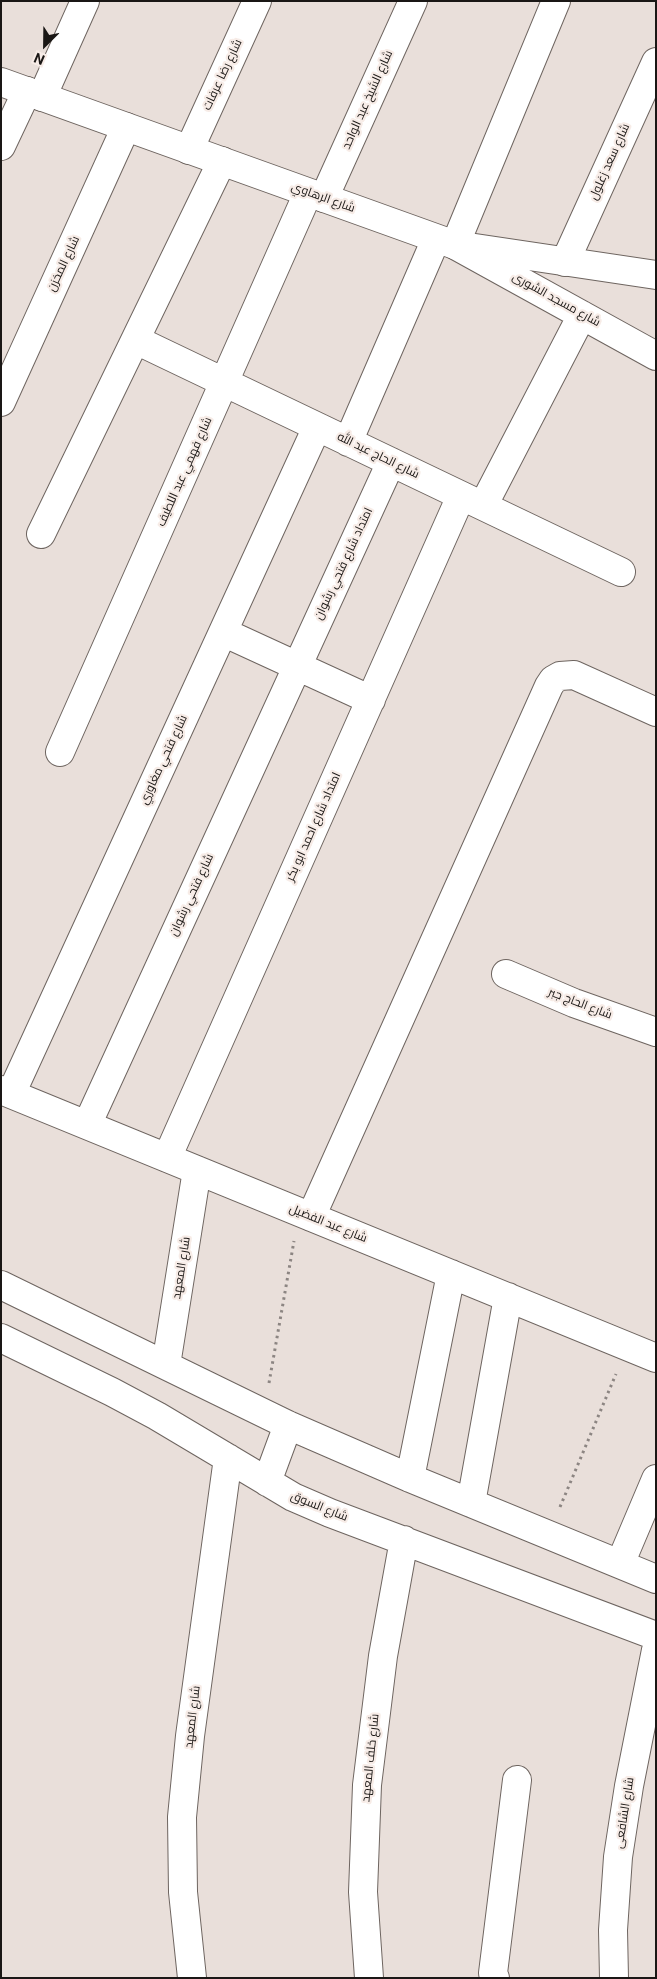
<!DOCTYPE html>
<meta charset="utf-8">
<style>
body{margin:0}
#map{position:relative;width:657px;height:1979px;overflow:hidden;background:#e9dfda;font-family:Roboto,sans-serif}
canvas{display:block}
.frame{position:absolute;inset:0;border:2px solid #1a1715;pointer-events:none}
.north{position:absolute;left:20px;top:20px;width:50px;height:50px;-webkit-text-stroke:4px #f7ece7;paint-order:stroke;rotate:203deg;font-size:14px;font-weight:700;line-height:20px;text-align:center;color:#1a1715}
.north::after{content:'';display:block;margin:auto;width:18px;height:22px;background:#1a1715;clip-path:polygon(50% 0,100% 100%,50% 72%,0 100%)}
</style>
<div id="map">
<canvas width="657" height="1979"></canvas>
<div class="frame"></div>
<div class="north">N</div>
</div>
<script>
const context = document.querySelector('canvas').getContext('2d');
context.lineJoin = 'round';
function poly(rows) {
  const path = new Path2D();
  for (const r of rows) {
    path.moveTo(r[0], r[1]);
    for (let i = 2; i < r.length; i += 2) path.lineTo(r[i], r[i + 1]);
  }
  return path;
}
function stroke(path, color, width, dash) {
  context.strokeStyle = color;
  context.lineWidth = width;
  context.lineCap = dash ? 'butt' : 'round';
  context.setLineDash(dash || []);
  context.stroke(path);
}
function label(font, color, halo, rows, align = 'center') {
  context.font = font + ' Roboto,Cairo,sans-serif';
  context.lineWidth = 4.5;
  context.setLineDash([]);
  context.textBaseline = 'middle';
  context.strokeStyle = halo;
  context.fillStyle = color;
  for (const [text, x, y, turn = 0] of rows) {
    context.save();
    context.translate(x, y);
    context.rotate((+turn || 0) * Math.PI / 180);
    context.textAlign = isNaN(turn) ? turn : align;
    if (halo) context.strokeText(text, 0, 0);
    context.fillText(text, 0, 0);
    context.restore();
  }
}
const street = poly([
 [556,1,455,245,656,356],
 [42,97,85,1],
 [1,146,27,91],
 [189,150,257,1],
 [324,198,413,1],
 [565,262,656,62],
 [136,340,621,572],
 [1,402,126,127],
 [348,442,436,239],
 [483,506,582,315],
 [41,534,222,161],
 [223,632,371,700],
 [60,752,308,193],
 [506,974,574,1003,656,1032],
 [1,1090,656,1358],
 [11,1094,317,427],
 [87,1125,391,462],
 [167,1158,461,496],
 [311,1217,549,686,553,680,560,676,574,675,656,712],
 [1,1285,288,1425,410,1478,656,1579],
 [1,1338,112,1392,157,1416,293,1497,330,1513,656,1636],
 [166,1365,197,1170],
 [410,1478,451,1274],
 [267,1482,288,1425],
 [471,1503,508,1297],
 [620,1564,656,1479],
 [192,1978,183,1892,182,1817,190,1736,228,1458],
 [369,1978,363,1892,367,1785,383,1656,404,1540],
 [495,1978,493,1973,517,1780],
 [614,1978,613,1930,618,1857,629,1786,656,1650]
]);
const secondary = poly([
 [1,82,455,245,656,275]
]);
stroke(street, '#6e6560', 30);
stroke(secondary, '#6e6560', 30);
stroke(poly([
 [269,1383,294,1241],
 [560,1507,616,1374]
]), '#8c8582', 3, [2.5, 4]);
stroke(street, '#fff', 28);
stroke(secondary, '#fff', 28);
label('12px', '#1a1715', '#f7ece7', [
 ["شارع رضا عرفات",223,75,-65],
 ["شارع الشيخ عبد الواحد",368,100,-66],
 ["شارع سعد زغلول",610,162,-66],
 ["شارع الرهاوي",323,198,20],
 ["شارع المخزن",64,264,-65],
 ["شارع مسجد الشورى",556,300,29],
 ["شارع الحاج عبد الله",378,456,26],
 ["شارع فهمي عبد اللطيف",185,472,-66],
 ["امتداد شارع فتحي رشوان",344,564,-65],
 ["شارع فتحي مغاوري",164,760,-65],
 ["امتداد شارع احمد ابو بكر",314,827,-66],
 ["شارع فتحي رشوان",192,895,-65],
 ["شارع الحاج جبر",580,1004,21],
 ["شارع عبد الفضيل",328,1224,22],
 ["شارع المعهد",182,1268,-81],
 ["شارع السوق",319,1507,22],
 ["شارع المعهد",193,1717,-83],
 ["شارع خلف المعهد",371,1758,-84],
 ["شارع الشافعى",625,1813,-81]
]);
</script>
